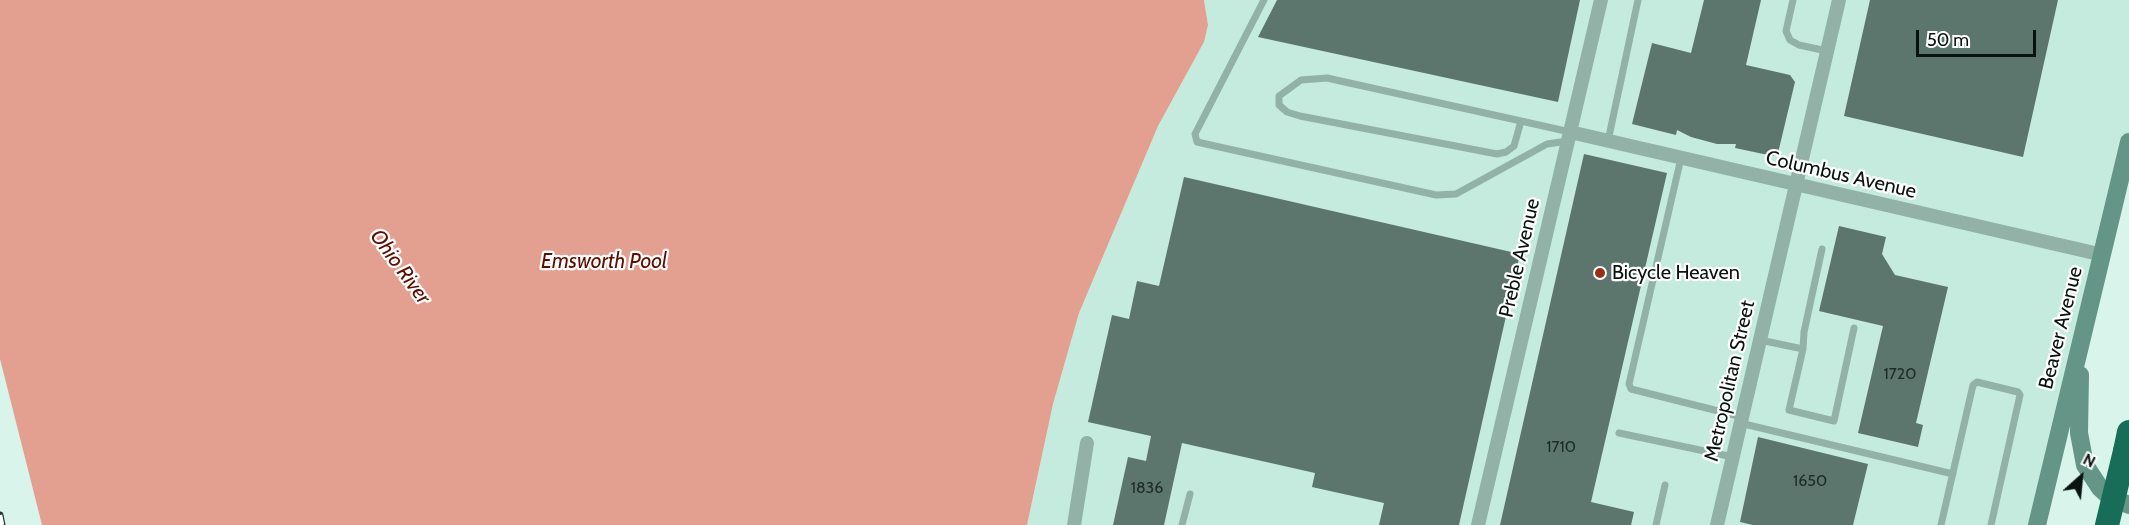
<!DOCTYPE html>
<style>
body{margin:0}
#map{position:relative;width:2129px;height:525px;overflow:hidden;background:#d9f5eb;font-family:Cabin,sans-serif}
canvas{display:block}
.north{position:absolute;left:2051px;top:447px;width:60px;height:60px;-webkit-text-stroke:4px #fff;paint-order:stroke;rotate:27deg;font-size:16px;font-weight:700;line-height:24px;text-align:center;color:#091310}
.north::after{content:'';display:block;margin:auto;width:21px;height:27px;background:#091310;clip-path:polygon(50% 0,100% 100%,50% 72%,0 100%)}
.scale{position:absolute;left:1916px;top:30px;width:120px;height:27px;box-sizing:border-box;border:3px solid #091310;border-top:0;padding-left:8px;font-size:18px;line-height:21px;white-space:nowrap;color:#091310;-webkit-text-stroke:4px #fff;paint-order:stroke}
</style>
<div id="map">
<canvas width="2129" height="525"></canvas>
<div class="north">N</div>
<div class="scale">50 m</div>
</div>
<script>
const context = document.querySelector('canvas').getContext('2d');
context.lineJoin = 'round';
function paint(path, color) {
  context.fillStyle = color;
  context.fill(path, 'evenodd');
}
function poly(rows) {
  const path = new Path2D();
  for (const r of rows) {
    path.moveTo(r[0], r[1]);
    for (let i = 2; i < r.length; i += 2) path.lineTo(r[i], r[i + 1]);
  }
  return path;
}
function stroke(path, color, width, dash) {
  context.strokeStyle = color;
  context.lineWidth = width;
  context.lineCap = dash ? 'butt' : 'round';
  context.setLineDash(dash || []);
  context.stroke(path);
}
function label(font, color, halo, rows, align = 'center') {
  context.font = font + ' Cabin,sans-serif';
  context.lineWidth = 4.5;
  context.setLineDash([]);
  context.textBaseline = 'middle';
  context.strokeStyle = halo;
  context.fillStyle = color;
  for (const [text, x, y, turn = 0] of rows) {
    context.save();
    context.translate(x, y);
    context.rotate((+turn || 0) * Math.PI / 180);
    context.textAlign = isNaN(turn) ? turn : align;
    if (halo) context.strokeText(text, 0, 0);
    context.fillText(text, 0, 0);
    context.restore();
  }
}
paint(poly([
 [1204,0,2129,0,2129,142,2037,525,1027,525,1053,404,1079,313,1158,126,1204,42,1208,25]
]), '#c5eade');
paint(poly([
 [0,0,1204,0,1208,25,1204,42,1158,126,1079,313,1053,404,1027,525,42,525,0,359]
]), '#e39f8f');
paint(poly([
 [1277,0,1580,0,1558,102,1258,37],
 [1704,0,1761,0,1746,65,1790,75,1795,82,1778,153,1773,156,1735,148,1736,144,1717,144,1691,137,1677,130,1676,135,1632,124,1652,43,1691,53],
 [1870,0,2058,0,2023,157,1844,116],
 [1584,154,1667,173,1591,502,1634,512,1631,525,1500,525],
 [1184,177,1520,254,1459,525,1379,525,1384,503,1312,487,1315,473,1182,443,1164,525,1113,525,1128,457,1146,461,1151,436,1088,422,1112,315,1129,319,1137,281,1159,286],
 [1839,226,1886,237,1882,254,1895,275,1948,287,1916,423,1923,425,1918,447,1858,433,1883,326,1819,311],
 [1758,437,1868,464,1853,525,1753,525,1740,522]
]), '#5c756d');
stroke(poly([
 [1264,0,1195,134,1197,142,1436,195,1456,194,1547,144,1568,141],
 [1793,0,1786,31,1790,40,1799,45,1827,51],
 [1521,121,1514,146,1506,152,1497,154,1300,116,1287,112,1279,105,1279,96,1301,80,1327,78,1521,121,1570,132],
 [1608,141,1638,0],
 [1681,158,1629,384,1631,389,1742,417],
 [1760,340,1803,349,1789,410,1834,421,1854,328],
 [1803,349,1804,332,1822,249],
 [1740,423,1953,474],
 [1619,433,1733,457],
 [1182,525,1190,494],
 [1656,525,1665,485],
 [1941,525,1973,385,1977,382,2018,392,2020,395,1991,525]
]), '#92b2a7', 7);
stroke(poly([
 [1570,132,2103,255],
 [1074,525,1087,443],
 [1478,525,1601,0],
 [1717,525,1839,0]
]), '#92b2a7', 14);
stroke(poly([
 [2080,375,2079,433,2085,465,2100,488,2110,497,2129,505],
 [2037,525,2129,142]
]), '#649586', 18);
stroke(poly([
 [2125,451,2129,432]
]), '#186d59', 24);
const rail = poly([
 [0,515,2,525]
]);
stroke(rail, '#2a3733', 7);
stroke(rail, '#fff', 4.5, [14]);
stroke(poly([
 [2107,525,2125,451]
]), '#186d59', 24);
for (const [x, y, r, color] of [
 [1600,273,6,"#972f16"]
]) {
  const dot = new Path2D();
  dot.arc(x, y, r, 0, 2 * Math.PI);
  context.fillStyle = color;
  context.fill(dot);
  stroke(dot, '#fff', 2);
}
label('16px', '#1e2c27', null, [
 ["1720",1900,374],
 ["1710",1561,447],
 ["1650",1810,481],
 ["1836",1147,488]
]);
label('20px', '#091310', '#fff', [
 ["Columbus Avenue",1841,175,13],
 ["Preble Avenue",1520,258,-77],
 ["Beaver Avenue",2061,328,-76],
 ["Metropolitan Street",1730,381,-77]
]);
label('20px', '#091310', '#fff', [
 ["Bicycle Heaven",1612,273]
], 'left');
label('italic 21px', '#5e0e00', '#fff', [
 ["Emsworth Pool",604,262],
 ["Ohio River",400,267,54]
]);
</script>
